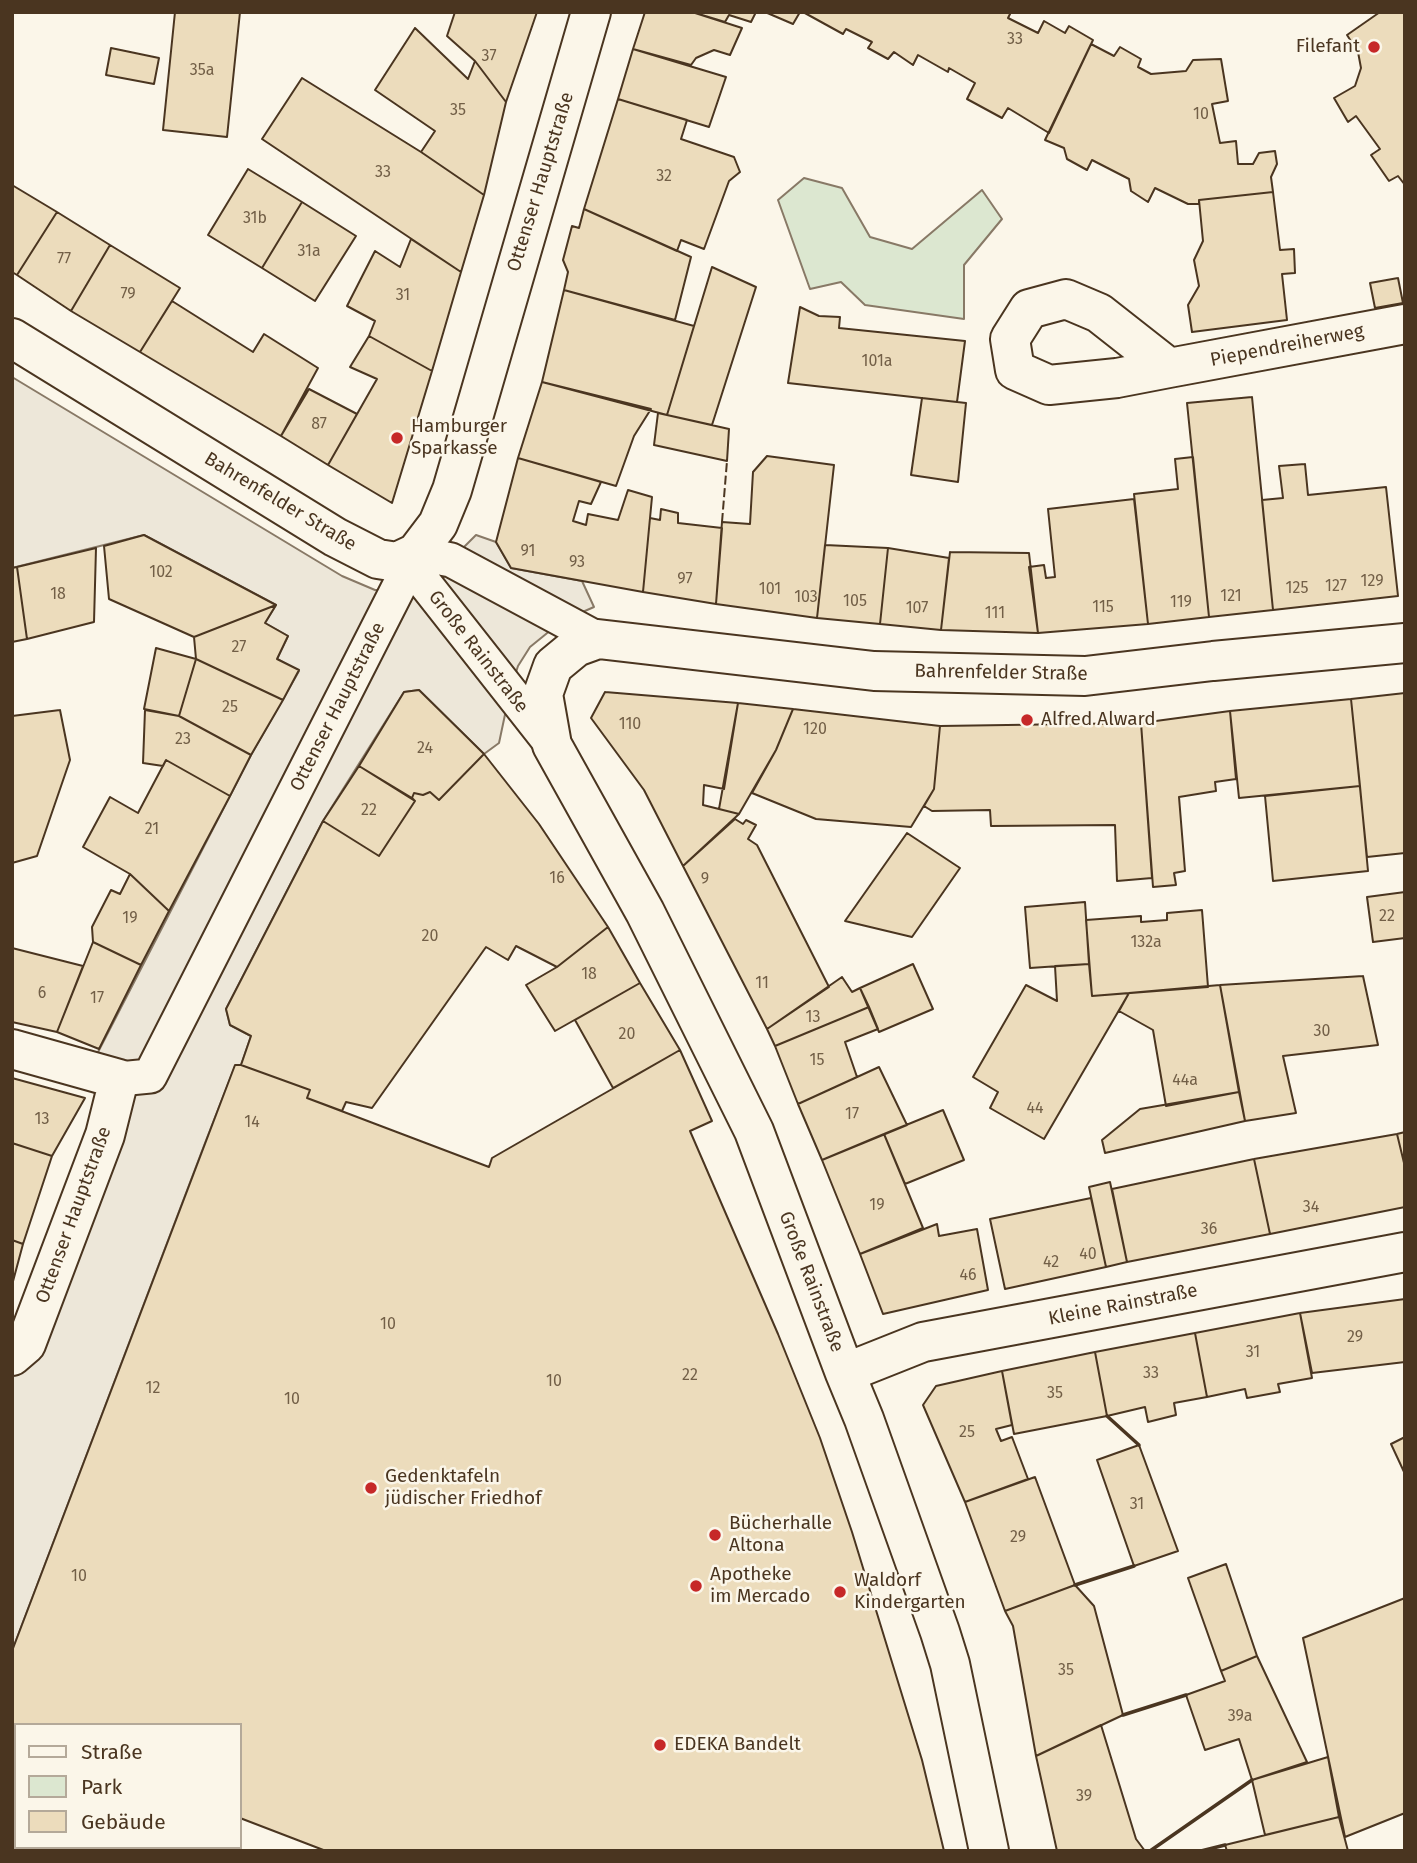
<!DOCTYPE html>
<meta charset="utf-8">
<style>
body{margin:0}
#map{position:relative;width:1417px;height:1863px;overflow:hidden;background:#fbf6e9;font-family:"Fira Sans",sans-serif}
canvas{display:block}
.frame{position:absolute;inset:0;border:14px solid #4a3520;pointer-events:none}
.legend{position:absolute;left:14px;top:1723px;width:228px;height:126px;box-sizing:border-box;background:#fbf6e9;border:2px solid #b4a999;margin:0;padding:9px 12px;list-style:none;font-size:21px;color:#4a3520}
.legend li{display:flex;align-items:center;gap:14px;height:35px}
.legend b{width:35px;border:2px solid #b4a999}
</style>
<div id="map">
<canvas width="1417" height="1863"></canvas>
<div class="frame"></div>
<ul class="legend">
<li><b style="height:9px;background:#fbf6e9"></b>Straße</li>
<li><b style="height:19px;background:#dce7d0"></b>Park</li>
<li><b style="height:19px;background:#ecdcbc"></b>Gebäude</li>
</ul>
</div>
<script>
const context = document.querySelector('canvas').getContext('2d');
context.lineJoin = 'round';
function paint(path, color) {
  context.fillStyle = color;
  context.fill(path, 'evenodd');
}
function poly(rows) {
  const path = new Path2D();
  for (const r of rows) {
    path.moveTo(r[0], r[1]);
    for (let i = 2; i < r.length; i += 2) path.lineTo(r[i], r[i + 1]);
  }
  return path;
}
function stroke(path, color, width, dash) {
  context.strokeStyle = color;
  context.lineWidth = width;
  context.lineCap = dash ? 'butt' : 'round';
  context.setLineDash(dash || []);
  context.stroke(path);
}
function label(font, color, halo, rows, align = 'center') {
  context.font = font + ' "Fira Sans",sans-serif';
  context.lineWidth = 5;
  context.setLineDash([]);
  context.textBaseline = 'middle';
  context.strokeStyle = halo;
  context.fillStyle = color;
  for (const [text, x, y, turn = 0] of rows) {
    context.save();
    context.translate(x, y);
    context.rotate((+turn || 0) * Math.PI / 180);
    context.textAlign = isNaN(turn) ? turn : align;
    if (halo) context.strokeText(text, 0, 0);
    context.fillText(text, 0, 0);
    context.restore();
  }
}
const green = poly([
 [804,178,842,188,870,237,912,249,982,190,1002,219,964,265,964,319,865,305,841,282,810,289,778,200,804,178]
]);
paint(green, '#dce7d0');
stroke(green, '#887966', 2);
const parking = poly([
 [12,377,342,576,375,590,397,590,451,560,476,535,496,542,511,568,582,581,594,607,562,621,530,647,518,666,510,691,499,743,484,754,419,690,404,692,323,821,226,1009,230,1025,251,1036,241,1065,235,1066,205,1143,12,1651,12,1356,105,1135,95,1058,251,755,299,671,277,659,288,636,265,623,276,605,144,535,12,568,12,377]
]);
paint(parking, '#ede7d9');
stroke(parking, '#887966', 2);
const building = poly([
 [175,12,240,12,227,137,163,130,175,12],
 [455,12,537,12,506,102,475,61,447,36,455,12],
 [645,12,692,12,742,28,730,55,714,50,696,58,691,65,633,49,645,12],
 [692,12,756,12,751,22,729,15,725,22,692,12],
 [765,12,800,12,793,24,765,12],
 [803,12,1011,12,1008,18,1038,33,1044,21,1065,33,1069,26,1093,40,1049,133,1008,108,1002,118,967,99,975,83,949,68,948,72,918,55,913,65,894,52,888,59,868,48,872,42,846,29,843,34,803,12],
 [1380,12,1405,12,1405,185,1398,176,1389,181,1371,155,1380,149,1356,116,1348,122,1334,98,1355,86,1361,68,1358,52,1347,35,1380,12],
 [415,28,468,79,475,61,506,102,484,195,421,152,435,131,375,90,415,28],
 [1091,44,1114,56,1120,47,1141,59,1138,67,1151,74,1186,71,1193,60,1221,59,1228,101,1212,104,1220,143,1236,141,1238,164,1253,164,1259,153,1275,151,1277,164,1271,177,1273,192,1199,200,1199,204,1188,204,1155,188,1148,202,1131,191,1129,179,1092,160,1087,170,1067,159,1064,148,1045,140,1091,44],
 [111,48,159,58,154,84,106,75,111,48],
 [633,49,726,77,709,127,618,99,633,49],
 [302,78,421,152,484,195,461,272,262,139,302,78],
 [618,99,687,120,681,139,734,157,740,172,729,181,704,249,681,240,677,251,584,209,618,99],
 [248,169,302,202,262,268,208,235,248,169],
 [12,185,57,212,17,275,12,272,12,185],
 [1273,192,1280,250,1294,249,1295,273,1282,274,1287,320,1192,332,1188,305,1199,286,1194,260,1203,241,1199,200,1273,192],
 [302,202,356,236,315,301,262,268,302,202],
 [584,209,691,257,675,320,564,290,568,272,563,260,572,226,579,228,584,209],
 [57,212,110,245,71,311,17,275,57,212],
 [411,239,461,272,432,371,369,336,375,321,347,306,375,251,400,267,411,239],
 [110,245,180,288,140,352,71,311,110,245],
 [712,267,756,287,712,425,667,415,712,267],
 [1398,278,1403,303,1375,308,1370,283,1398,278],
 [564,290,694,326,667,415,542,382,564,290],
 [172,301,253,352,264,334,318,368,281,436,140,352,172,301],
 [800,307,819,316,840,317,839,328,965,341,957,402,788,383,800,307],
 [369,336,432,371,392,503,328,465,377,379,350,367,369,336],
 [542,382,651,409,634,436,616,486,518,458,542,382],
 [309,389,357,414,328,465,281,436,309,389],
 [1252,397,1273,610,1209,617,1187,403,1252,397],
 [922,398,966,403,958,482,911,475,922,398],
 [658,413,729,429,727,461,654,445,658,413],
 [767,456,834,465,817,618,716,604,722,522,750,524,753,472,767,456],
 [1193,457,1209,617,1148,624,1134,494,1178,489,1175,459,1193,457],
 [518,458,601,482,591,504,579,501,573,521,586,525,588,514,618,520,628,490,652,497,643,592,511,568,496,542,518,458],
 [1305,464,1308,495,1386,487,1398,596,1273,610,1262,500,1283,498,1279,466,1305,464],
 [1134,499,1148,624,1038,633,1029,567,1044,565,1046,578,1055,577,1048,509,1134,499],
 [661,509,678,513,678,523,722,528,716,604,643,592,650,518,660,520,661,509],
 [144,535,276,605,194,637,109,599,104,546,144,535],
 [825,545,888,548,880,624,817,618,825,545],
 [96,548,94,622,27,639,17,567,96,548],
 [888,548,949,558,941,630,880,624,888,548],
 [950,552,1029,553,1038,633,941,630,950,552],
 [17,567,27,639,12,642,12,568,17,567],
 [276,605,265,623,288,636,277,659,299,670,283,700,196,659,194,637,276,605],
 [156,648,196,659,179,716,144,709,156,648],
 [196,659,283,700,251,755,179,716,196,659],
 [419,690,484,754,439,800,430,792,423,795,414,793,412,798,359,766,404,692,419,690],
 [605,692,738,703,724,789,704,785,703,805,739,814,683,866,644,790,591,718,605,692],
 [1405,693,1405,853,1367,857,1351,699,1405,693],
 [1351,699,1360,786,1239,798,1230,711,1351,699],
 [738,703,793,709,776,750,739,814,719,809,738,703],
 [793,709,940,726,934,789,911,827,816,819,752,793,776,750,793,709],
 [60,710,70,760,37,856,12,863,12,716,60,710],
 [145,710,179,716,251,755,230,796,166,760,163,766,143,763,145,710],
 [1230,711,1236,779,1215,782,1216,791,1179,797,1185,871,1174,873,1176,885,1153,887,1141,723,1230,711],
 [1141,723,1152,878,1117,881,1115,825,991,826,990,810,932,811,924,806,934,789,940,726,1141,723],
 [484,754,539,824,608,927,557,967,516,946,508,960,486,947,372,1108,346,1102,342,1111,307,1098,310,1090,241,1065,251,1036,230,1025,226,1009,323,821,379,856,415,801,412,798,414,793,423,795,430,792,439,800,484,754],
 [166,760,230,796,169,911,130,874,83,847,110,797,138,813,166,760],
 [359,766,415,801,379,856,323,821,359,766],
 [1360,786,1368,871,1273,881,1265,796,1360,786],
 [735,819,743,824,746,820,756,825,748,839,757,845,829,987,767,1029,683,866,735,819],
 [907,833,960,868,912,937,845,921,907,833],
 [130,874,169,911,141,965,93,942,92,927,111,890,120,894,130,874],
 [1405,892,1405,938,1373,942,1367,897,1405,892],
 [1085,902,1089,964,1030,968,1025,907,1085,902],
 [1202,910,1208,987,1092,996,1086,920,1141,916,1141,922,1167,920,1167,913,1202,910],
 [608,927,640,983,555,1031,526,985,557,967,608,927],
 [93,942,141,965,99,1049,57,1032,93,942],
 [12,948,83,966,57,1032,12,1022,12,948],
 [913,964,933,1009,879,1032,860,988,913,964],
 [1089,964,1092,996,1129,993,1044,1139,990,1108,998,1092,973,1077,1026,985,1057,1001,1055,966,1089,964],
 [1363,976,1378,1045,1283,1056,1296,1113,1245,1121,1220,985,1363,976],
 [842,977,852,992,860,988,869,1007,775,1046,767,1029,842,977],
 [640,983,680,1050,613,1088,575,1020,640,983],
 [1220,985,1239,1092,1166,1106,1153,1030,1119,1011,1129,993,1220,985],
 [869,1007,878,1029,845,1042,857,1077,798,1104,775,1046,869,1007],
 [680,1050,712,1121,690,1131,778,1334,820,1438,852,1532,922,1760,944,1851,326,1851,240,1818,240,1725,16,1725,16,1847,217,1847,216,1851,12,1851,12,1651,235,1065,241,1065,310,1090,307,1098,489,1167,492,1158,680,1050],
 [879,1067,907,1125,822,1160,798,1104,879,1067],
 [12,1078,85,1098,52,1156,12,1143,12,1078],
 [1239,1092,1245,1121,1105,1153,1102,1140,1140,1109,1239,1092],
 [943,1110,964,1160,905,1184,884,1134,943,1110],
 [1405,1132,1405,1167,1397,1134,1405,1132],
 [884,1134,923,1228,860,1254,822,1160,884,1134],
 [1397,1134,1405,1167,1405,1207,1270,1234,1254,1159,1397,1134],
 [12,1143,52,1156,23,1244,12,1240,12,1143],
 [1254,1159,1270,1234,1127,1262,1112,1189,1254,1159],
 [1110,1182,1127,1262,1106,1267,1089,1187,1110,1182],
 [1091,1198,1106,1267,1005,1289,990,1219,1091,1198],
 [937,1224,939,1236,977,1229,988,1290,883,1314,860,1254,937,1224],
 [12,1240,23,1244,12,1285,12,1240],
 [1405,1299,1405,1362,1312,1373,1300,1313,1405,1299],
 [1300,1313,1312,1378,1278,1384,1280,1392,1247,1398,1245,1389,1207,1397,1195,1333,1300,1313],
 [1195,1333,1207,1397,1174,1403,1176,1415,1148,1422,1145,1407,1107,1416,1095,1352,1195,1333],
 [1095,1352,1107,1416,1014,1434,1002,1371,1095,1352],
 [1002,1371,1012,1425,996,1429,1001,1441,1012,1437,1028,1479,965,1502,923,1405,936,1386,1002,1371],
 [1405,1437,1405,1474,1391,1444,1405,1437],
 [1139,1445,1178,1551,1134,1566,1097,1460,1139,1445],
 [1035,1477,1075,1585,1005,1611,965,1502,1035,1477],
 [1226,1564,1257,1656,1221,1671,1188,1578,1226,1564],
 [1075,1585,1094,1606,1123,1715,1036,1756,1013,1626,1005,1611,1075,1585],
 [1405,1598,1405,1813,1345,1837,1303,1638,1405,1598],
 [1257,1656,1307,1762,1252,1780,1239,1739,1205,1750,1186,1695,1225,1681,1221,1671,1257,1656],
 [1101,1725,1136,1839,1145,1851,1057,1851,1036,1756,1101,1725],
 [1328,1757,1339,1817,1265,1835,1252,1780,1328,1757],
 [1339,1817,1348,1851,1227,1851,1225,1845,1339,1817]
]);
paint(building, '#ecdcbc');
stroke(building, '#4a3520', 2);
const pedestrian = poly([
 [416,553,423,581,552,745],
 [416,553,451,560,598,639],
 [119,1079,150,1076,416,553]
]);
const minor = poly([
 [12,338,335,537,378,559,397,562,416,553,438,524,452,490,591,12],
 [1169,368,1099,313,1066,299,1029,309,1010,339,1015,370,1049,385,1117,378,1169,368,1405,324],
 [12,1049,119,1079,105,1135,26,1344,12,1356],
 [845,1373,923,1342,1405,1252],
 [989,1851,950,1664,940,1632,864,1419,845,1373,754,1131,645,912,552,745,543,694,553,666,576,647,598,639,874,671,1085,676,1213,661,1405,643]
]);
stroke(pedestrian, '#4a3520', 37);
stroke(minor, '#4a3520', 42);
stroke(pedestrian, '#fbf6e9', 33);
stroke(minor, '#fbf6e9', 38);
stroke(poly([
 [722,522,727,461]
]), '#4a3520', 2, [9, 3.5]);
stroke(poly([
 [1107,1416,1139,1445],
 [1075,1585,1134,1566],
 [1123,1715,1186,1695],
 [1150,1851,1252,1780],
 [1201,1851,1225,1845]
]), '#4a3520', 3.5);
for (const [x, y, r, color] of [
 [1374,47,7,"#c62828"],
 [397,438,7,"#c62828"],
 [1027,720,7,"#c62828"],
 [371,1488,7,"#c62828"],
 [715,1535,7,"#c62828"],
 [696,1586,7,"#c62828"],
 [840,1592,7,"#c62828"],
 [660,1745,7,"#c62828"]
]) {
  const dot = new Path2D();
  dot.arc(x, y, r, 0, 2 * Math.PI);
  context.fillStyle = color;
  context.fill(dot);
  stroke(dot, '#fbf6e9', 2.5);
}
label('16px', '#725f47', null, [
 ["33",1015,40],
 ["37",489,57],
 ["35a",202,71],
 ["35",458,111],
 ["10",1201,115],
 ["33",383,173],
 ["32",664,177],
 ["31b",255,219],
 ["31a",309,252],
 ["77",64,260],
 ["79",128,295],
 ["31",403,296],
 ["101a",877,362],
 ["87",319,425],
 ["91",528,552],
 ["93",577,563],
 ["102",161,573],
 ["97",685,580],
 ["129",1372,582],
 ["127",1336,587],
 ["125",1297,589],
 ["101",770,590],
 ["18",58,595],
 ["121",1231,597],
 ["103",806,598],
 ["105",855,602],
 ["119",1181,603],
 ["115",1103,608],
 ["107",917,609],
 ["111",995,614],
 ["27",239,648],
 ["25",230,708],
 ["110",630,725],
 ["120",815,730],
 ["23",183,740],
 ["24",425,749],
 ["22",369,811],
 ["21",152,830],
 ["16",557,879],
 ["9",705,880],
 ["22",1387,917],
 ["19",130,919],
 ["20",430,937],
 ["132a",1146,943],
 ["18",589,975],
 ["11",762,984],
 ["6",42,994],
 ["17",97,999],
 ["13",813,1018],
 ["30",1322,1032],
 ["20",627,1035],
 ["15",817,1061],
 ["44a",1185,1081],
 ["44",1035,1109],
 ["17",852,1115],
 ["13",42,1120],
 ["14",252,1123],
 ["19",877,1206],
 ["34",1311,1208],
 ["36",1209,1230],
 ["40",1088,1255],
 ["42",1051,1263],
 ["46",968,1276],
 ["10",388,1325],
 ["29",1355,1338],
 ["31",1253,1353],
 ["33",1151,1374],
 ["22",690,1376],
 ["10",554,1382],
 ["12",153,1389],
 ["35",1055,1394],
 ["10",292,1400],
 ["25",967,1433],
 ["31",1137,1505],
 ["29",1018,1538],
 ["10",79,1577],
 ["35",1066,1671],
 ["39a",1240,1717],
 ["39",1084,1797]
]);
label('19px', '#4a3520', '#fbf6e9', [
 ["Filefant",1360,47,"right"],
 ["Hamburger",411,427],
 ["Sparkasse",411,449],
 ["Alfred Alward",1041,720],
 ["Gedenktafeln",385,1477],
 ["jüdischer Friedhof",385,1499],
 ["Bücherhalle",729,1524],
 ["Altona",729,1546],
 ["Apotheke",710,1575],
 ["im Mercado",710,1597],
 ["Waldorf",854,1581],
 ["Kindergarten",854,1603],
 ["EDEKA Bandelt",674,1745]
], 'left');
label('19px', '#4a3520', '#fbf6e9', [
 ["Ottenser Hauptstraße",541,182,-73],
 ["Piependreiherweg",1287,346,-11],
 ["Bahrenfelder Straße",280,502,31],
 ["Große Rainstraße",478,652,52],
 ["Bahrenfelder Straße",1001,673,1],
 ["Ottenser Hauptstraße",338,707,-63],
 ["Ottenser Hauptstraße",74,1215,-70],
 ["Große Rainstraße",811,1282,69],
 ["Kleine Rainstraße",1123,1305,-11]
]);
</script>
